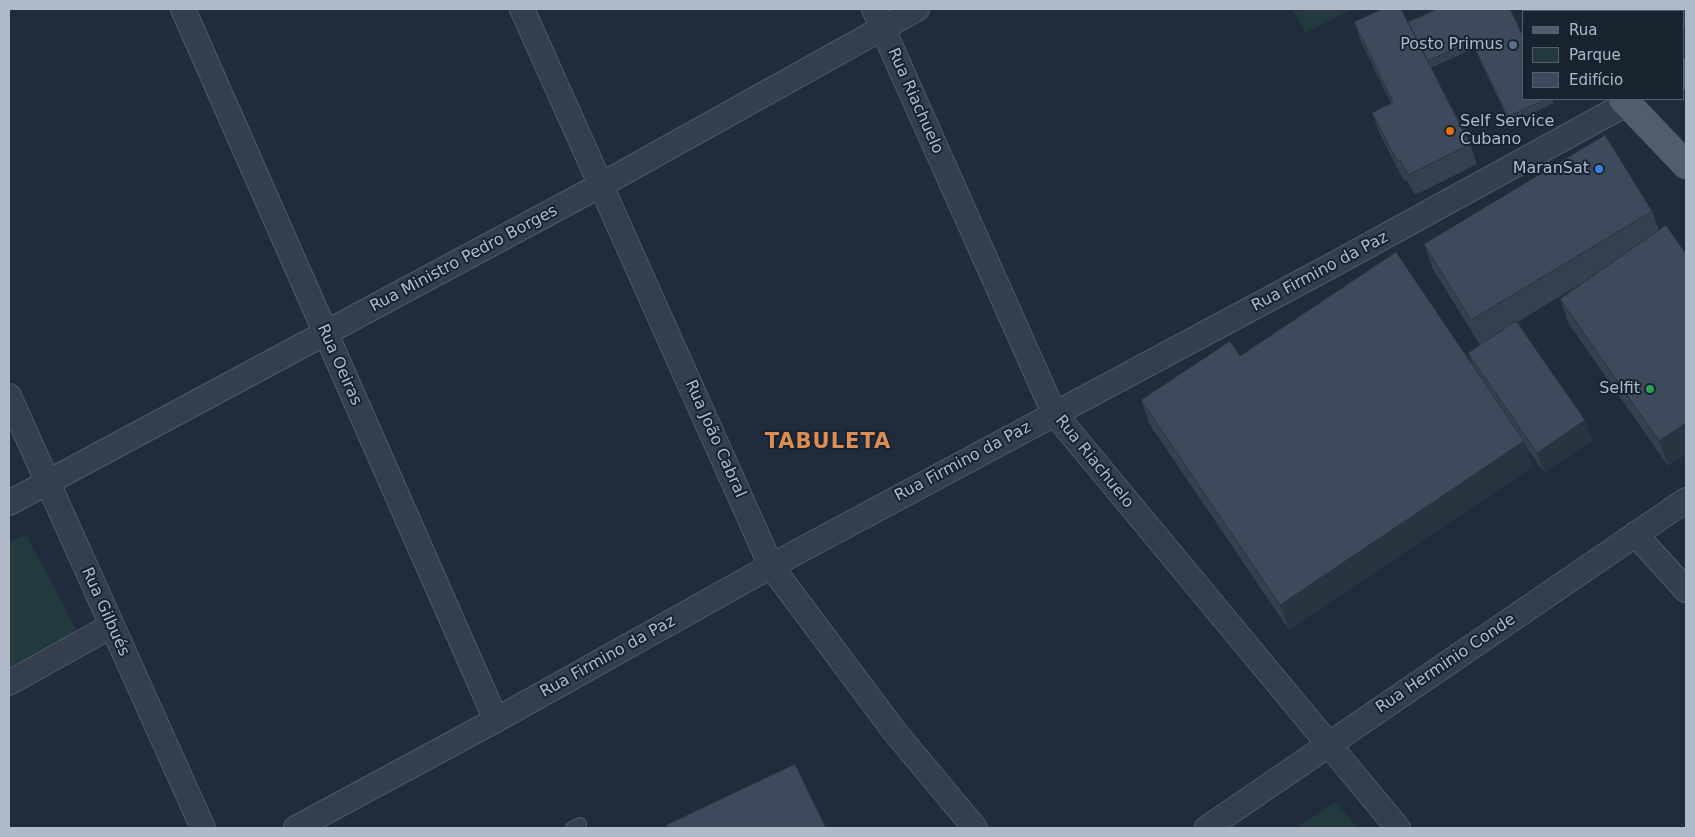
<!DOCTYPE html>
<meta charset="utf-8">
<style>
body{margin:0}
#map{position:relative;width:1695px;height:837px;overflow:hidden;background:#202c3c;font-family:"DejaVu Sans",sans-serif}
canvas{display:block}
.frame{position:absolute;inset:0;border:10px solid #afb9c8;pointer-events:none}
.legend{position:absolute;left:1522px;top:10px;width:162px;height:90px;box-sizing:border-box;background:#192330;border:1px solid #555f6d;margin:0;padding:6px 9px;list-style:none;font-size:15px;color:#afb9c8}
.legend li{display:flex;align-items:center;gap:10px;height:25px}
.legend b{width:25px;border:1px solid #555f6d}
</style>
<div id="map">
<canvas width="1695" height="837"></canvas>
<div class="frame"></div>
<ul class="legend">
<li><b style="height:6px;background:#525d6c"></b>Rua</li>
<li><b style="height:14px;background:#223a3d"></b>Parque</li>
<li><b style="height:14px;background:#3c4a5b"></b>Edifício</li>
</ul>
</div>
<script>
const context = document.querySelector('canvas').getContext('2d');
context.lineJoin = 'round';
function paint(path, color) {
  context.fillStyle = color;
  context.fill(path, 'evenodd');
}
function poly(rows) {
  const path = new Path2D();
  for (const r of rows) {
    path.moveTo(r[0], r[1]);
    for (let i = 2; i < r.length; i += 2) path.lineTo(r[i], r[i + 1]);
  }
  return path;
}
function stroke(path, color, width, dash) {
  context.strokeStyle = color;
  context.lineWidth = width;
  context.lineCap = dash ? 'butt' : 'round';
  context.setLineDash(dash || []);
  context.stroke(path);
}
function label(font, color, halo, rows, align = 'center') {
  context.font = font + ' "DejaVu Sans",sans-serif';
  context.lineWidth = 4;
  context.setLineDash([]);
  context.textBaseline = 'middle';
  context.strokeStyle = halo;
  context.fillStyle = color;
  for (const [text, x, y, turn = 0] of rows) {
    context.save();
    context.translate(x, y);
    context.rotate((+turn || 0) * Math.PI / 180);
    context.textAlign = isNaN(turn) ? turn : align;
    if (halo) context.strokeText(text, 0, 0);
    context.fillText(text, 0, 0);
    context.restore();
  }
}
paint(poly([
 [1293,9,1353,9,1305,33],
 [26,534,77,631,9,669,9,543],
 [1336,802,1358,828,1296,828]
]), '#223a3d');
const lane = poly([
 [572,828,580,824]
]);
const street = poly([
 [183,9,496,720],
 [522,9,771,566,895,732,975,828],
 [874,9,1054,413,1398,828],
 [1684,14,1686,11],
 [9,396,203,828],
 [9,503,601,185,917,9],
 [1635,534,1686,590],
 [9,683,111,626],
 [296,828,496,720,771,566,1329,267,1626,104,1629,99],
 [1207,828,1686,500]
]);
const primary = poly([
 [1572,9,1574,11],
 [1643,9,1645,11],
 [1684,73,1686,75],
 [1623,99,1686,165]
]);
stroke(lane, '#4f5966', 14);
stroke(street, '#4f5966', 26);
stroke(primary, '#3d4755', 29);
stroke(lane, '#343e4c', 12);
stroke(street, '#343e4c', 24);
stroke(primary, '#525d6c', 28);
paint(poly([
 [1510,9,1524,99,1552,99,1554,103,1510,124,1474,48,1431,68,1470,144,1477,164,1415,195,1407,180,1404,181,1379,132,1372,113,1391,103,1361,42,1354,22,1408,22],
 [1652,211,1659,230,1686,254,1686,454,1668,466,1569,324,1560,299,1580,284,1518,322,1592,440,1544,472,1526,447,1533,466,1289,630,1150,425,1141,400,1240,356,1472,364,1468,353,1480,345,1433,269,1424,244]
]), '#34404e');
paint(poly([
 [1585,420,1592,440,1544,472,1537,453],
 [1686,423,1686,454,1668,466,1659,441],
 [1524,441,1533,466,1289,630,1280,605]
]), '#2a3440');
const building = poly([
 [1382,9,1401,9,1470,144,1408,175,1400,160,1397,161,1372,113,1393,102,1354,22,1382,9],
 [1437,9,1510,9,1524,38,1524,99,1546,99,1508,117,1471,41,1428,61,1408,22,1437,9],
 [1605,135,1652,211,1471,320,1424,244,1605,135],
 [1666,225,1686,254,1686,423,1659,441,1560,299,1666,225],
 [1396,252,1524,441,1280,605,1141,400,1230,341,1240,356,1396,252],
 [1516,321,1585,420,1537,453,1468,353,1516,321],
 [795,764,826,828,668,828,666,825,795,764]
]);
paint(building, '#3c4a5b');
stroke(building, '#2a3440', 1);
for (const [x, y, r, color] of [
 [1513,45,5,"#5c6f8a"],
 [1450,131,5,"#e8710a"],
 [1599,169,5,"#3f7fe0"],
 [1650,389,5,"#2e9e5b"]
]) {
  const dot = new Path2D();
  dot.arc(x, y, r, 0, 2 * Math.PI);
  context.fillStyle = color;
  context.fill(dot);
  stroke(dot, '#192330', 2);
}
label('16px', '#afb9c8', '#192330', [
 ["Posto Primus",1503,45],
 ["Self Service",1460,122,"left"],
 ["Cubano",1460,140,"left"],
 ["MaranSat",1589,169],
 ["Selfit",1640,389]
], 'right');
label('16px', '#afb9c8', '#192330', [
 ["Rua Riachuelo",915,101,66],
 ["Rua Ministro Pedro Borges",464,259,-28],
 ["Rua Firmino da Paz",1320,272,-28],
 ["Rua Oeiras",339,365,66],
 ["Rua João Cabral",715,439,66],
 ["Rua Firmino da Paz",963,462,-28],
 ["Rua Riachuelo",1094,462,51],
 ["Rua Gilbués",105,612,66],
 ["Rua Firmino da Paz",608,657,-29],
 ["Rua Herminio Conde",1446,664,-34]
]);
context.letterSpacing = '1px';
label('bold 21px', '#db8d56', '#192330', [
 ["TABULETA",828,443]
]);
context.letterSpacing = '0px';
</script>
